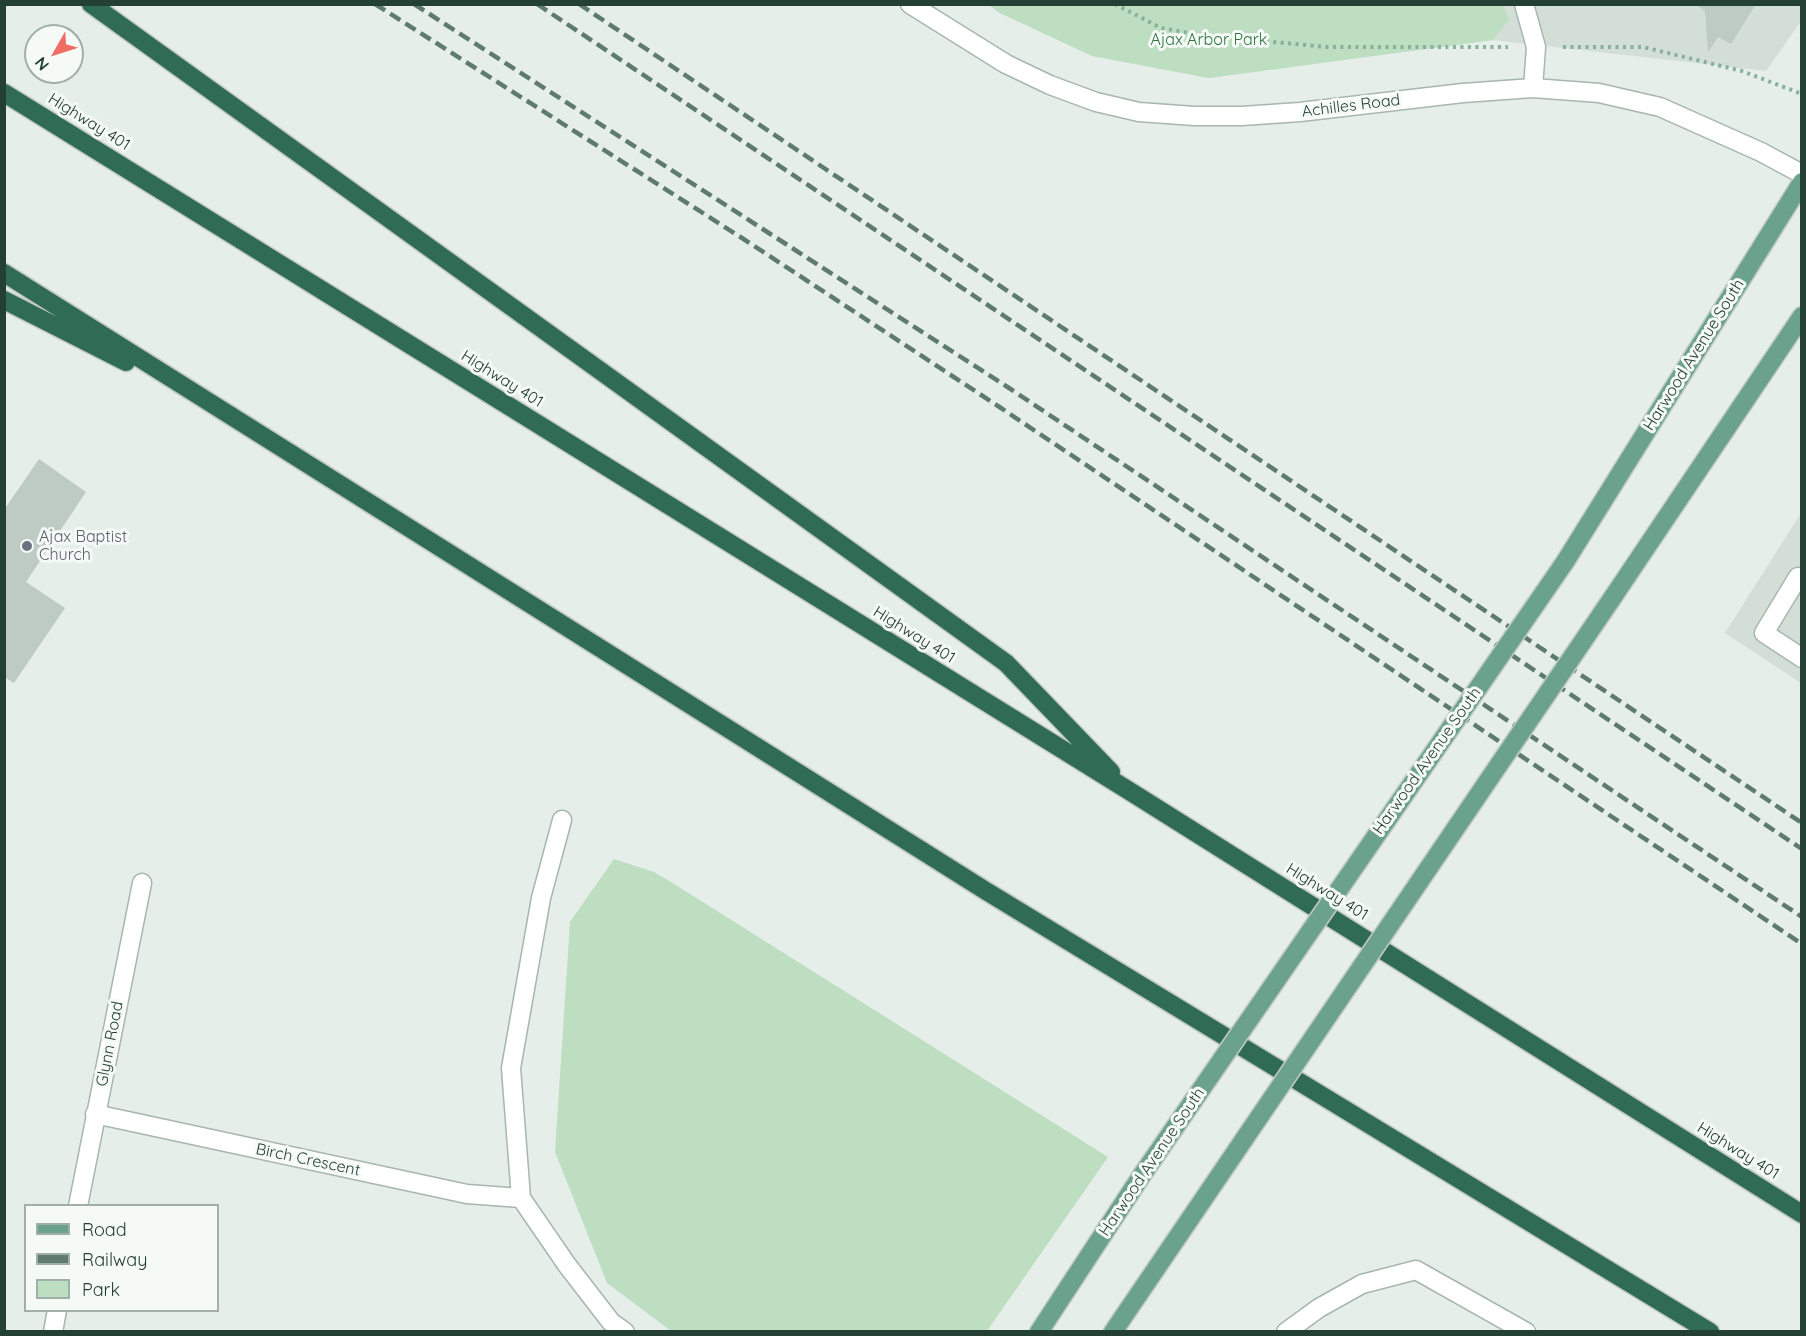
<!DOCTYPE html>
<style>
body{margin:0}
#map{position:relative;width:1806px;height:1336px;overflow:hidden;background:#e5eee8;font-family:Quicksand,sans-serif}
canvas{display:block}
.frame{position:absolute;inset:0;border:6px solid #243f33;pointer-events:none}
.legend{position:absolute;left:24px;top:1204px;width:195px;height:108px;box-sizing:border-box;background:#f5faf7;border:2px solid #a1afa9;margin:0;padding:8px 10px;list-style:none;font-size:18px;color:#243f33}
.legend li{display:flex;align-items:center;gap:12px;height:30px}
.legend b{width:30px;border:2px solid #a1afa9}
.north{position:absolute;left:24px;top:24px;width:60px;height:60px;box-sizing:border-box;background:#f5faf7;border:2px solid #a1afa9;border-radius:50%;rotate:231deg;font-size:16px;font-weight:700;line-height:24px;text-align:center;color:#243f33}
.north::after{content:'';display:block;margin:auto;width:21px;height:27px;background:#ef6d62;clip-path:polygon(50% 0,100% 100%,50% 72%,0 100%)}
</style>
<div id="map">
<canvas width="1806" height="1336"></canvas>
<div class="frame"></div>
<ul class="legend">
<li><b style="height:8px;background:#6aa28b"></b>Road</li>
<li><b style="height:8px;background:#5f7b6f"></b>Railway</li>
<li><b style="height:16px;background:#bedec2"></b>Park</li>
</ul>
<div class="north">N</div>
</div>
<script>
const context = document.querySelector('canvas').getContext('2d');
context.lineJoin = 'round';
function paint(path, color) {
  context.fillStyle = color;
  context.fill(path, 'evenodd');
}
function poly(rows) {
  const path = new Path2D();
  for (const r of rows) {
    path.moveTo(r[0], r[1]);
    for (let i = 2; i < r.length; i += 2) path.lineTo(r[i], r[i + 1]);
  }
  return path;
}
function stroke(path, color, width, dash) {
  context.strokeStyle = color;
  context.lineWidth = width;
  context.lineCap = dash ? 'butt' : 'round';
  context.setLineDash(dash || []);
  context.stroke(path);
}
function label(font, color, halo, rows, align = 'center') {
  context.font = font + ' Quicksand,sans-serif';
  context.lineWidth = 6;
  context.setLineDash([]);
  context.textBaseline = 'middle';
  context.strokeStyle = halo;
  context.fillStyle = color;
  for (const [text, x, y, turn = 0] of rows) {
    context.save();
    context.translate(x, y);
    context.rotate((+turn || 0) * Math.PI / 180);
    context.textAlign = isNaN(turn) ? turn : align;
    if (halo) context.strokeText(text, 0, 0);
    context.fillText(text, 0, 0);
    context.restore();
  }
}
paint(poly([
 [1801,4,1802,20,1766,71,1493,40,1209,78,1092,56,1000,13,989,5],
 [1801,513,1801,683,1725,633]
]), '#d3ded7');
paint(poly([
 [1502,4,1509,19,1493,40,1209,78,1092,56,1000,13,989,5],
 [614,859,654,872,671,882,1108,1157,987,1331,671,1331,607,1283,555,1152,570,922]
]), '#bedec2');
paint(poly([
 [1695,4,1756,4,1731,44,1718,37,1708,52,1705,11],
 [39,459,86,492,26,582,65,608,14,683,4,677,4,510]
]), '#bdcbc4');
const minor = poly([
 [910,4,1006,64,1050,85,1096,102,1139,112,1194,116,1242,116,1300,112,1463,93,1533,88,1599,93,1660,107,1761,152,1802,174],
 [1524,4,1536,47,1533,88],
 [1802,579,1798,577,1764,633,1802,658],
 [562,820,541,898,511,1068,521,1198,567,1265,611,1322,625,1332],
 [95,1114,467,1194,521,1198],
 [78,1206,142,883],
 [53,1332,57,1310],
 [1286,1332,1319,1308,1362,1284,1416,1270,1526,1332]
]);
const major = poly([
 [1565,562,1802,182],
 [1613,597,1802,316],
 [1039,1332,1142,1175],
 [1113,1332,1196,1210]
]);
const highway = poly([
 [91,4,1006,663,1111,772],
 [4,93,1131,792,1802,1214],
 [4,273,986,891,1710,1332],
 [4,300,126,362]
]);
stroke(minor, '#a7b6ae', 21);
stroke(major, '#c2c9c6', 21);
stroke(highway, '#c2c9c6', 21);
stroke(poly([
 [1115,4,1161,28,1202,35,1326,47,1508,47],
 [1563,47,1643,47,1742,71,1802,94]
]), '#86b09c', 4, [3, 4.5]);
stroke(minor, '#fff', 18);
stroke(major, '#6aa28b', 18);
stroke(highway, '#306b55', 18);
stroke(poly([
 [375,4,742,238,1001,408,1802,944],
 [414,4,1009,388,1802,917],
 [537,4,1802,849],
 [579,4,1802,823]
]), '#5f7b6f', 4.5, [12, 6]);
const majorBridge = poly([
 [1142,1175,1565,562],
 [1196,1210,1613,597]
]);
stroke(majorBridge, '#c2c9c6', 21, []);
stroke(majorBridge, '#6aa28b', 18);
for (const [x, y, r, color] of [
 [27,546,6,"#6b7280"]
]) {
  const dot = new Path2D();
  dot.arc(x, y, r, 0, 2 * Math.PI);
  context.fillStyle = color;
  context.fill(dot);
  stroke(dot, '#f5faf7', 2);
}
label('16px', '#2f753f', '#f5faf7', [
 ["Ajax Arbor Park",1209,40]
]);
label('16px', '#243f33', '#f5faf7', [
 ["Achilles Road",1351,106,-7],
 ["Highway 401",89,122,32],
 ["Harwood Avenue South",1694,355,-58],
 ["Highway 401",502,379,32],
 ["Highway 401",914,635,32],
 ["Harwood Avenue South",1427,761,-55],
 ["Highway 401",1327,892,32],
 ["Glynn Road",110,1044,-79],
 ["Highway 401",1738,1151,32],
 ["Birch Crescent",308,1160,12],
 ["Harwood Avenue South",1152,1162,-56]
]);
label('16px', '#5b616d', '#f5faf7', [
 ["Ajax Baptist",39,537],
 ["Church",39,555]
], 'left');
</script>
